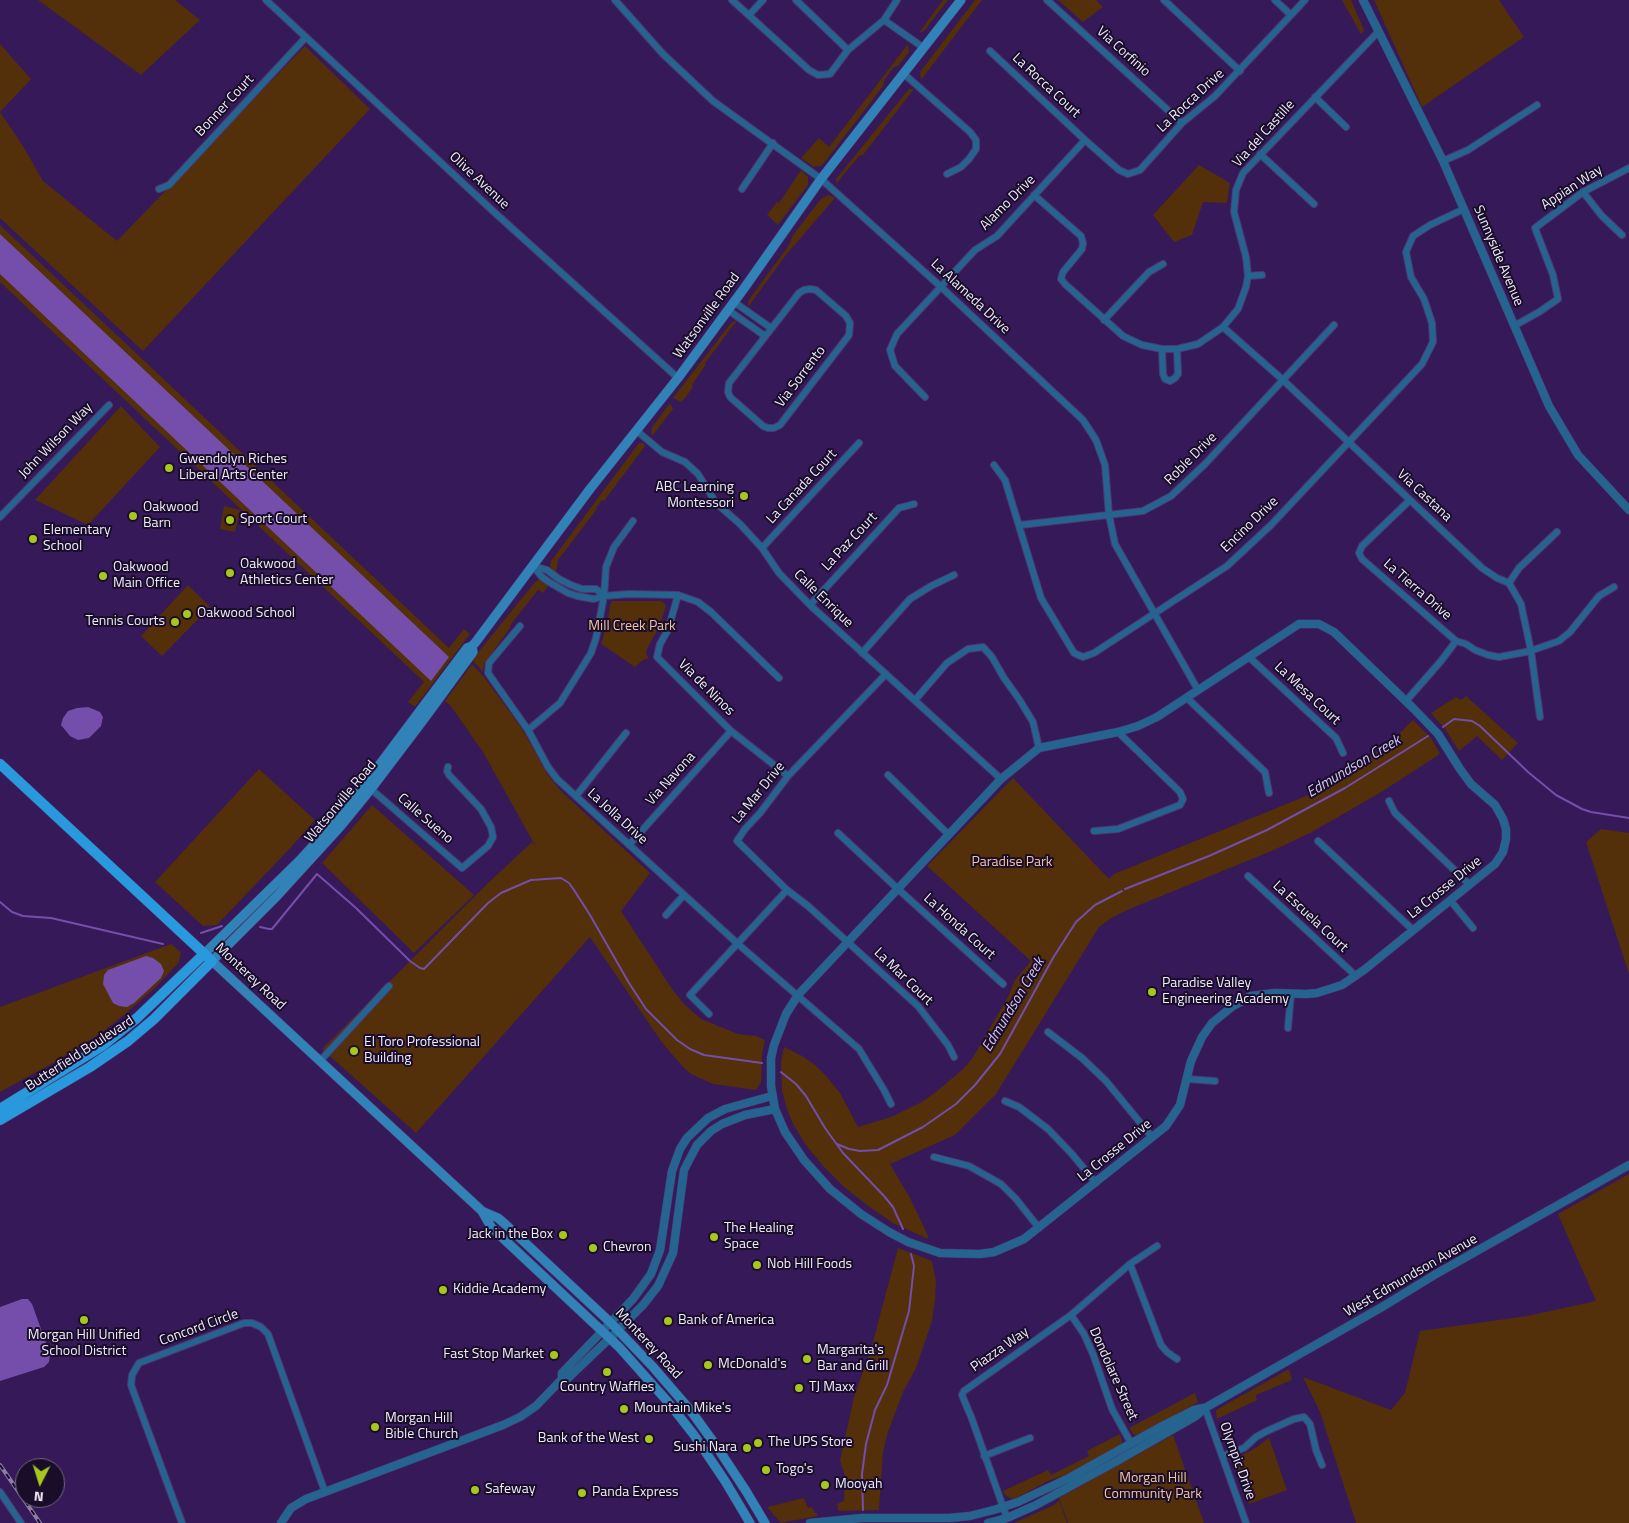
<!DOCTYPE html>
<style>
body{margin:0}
#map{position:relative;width:1629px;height:1523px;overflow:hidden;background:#361959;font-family:"Titillium Web",sans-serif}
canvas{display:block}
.north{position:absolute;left:15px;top:1458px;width:50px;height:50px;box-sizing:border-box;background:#190d29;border:1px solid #6f667d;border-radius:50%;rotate:185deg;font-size:14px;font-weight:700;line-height:20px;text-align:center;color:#f0ebfb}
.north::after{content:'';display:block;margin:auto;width:18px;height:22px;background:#a7c71e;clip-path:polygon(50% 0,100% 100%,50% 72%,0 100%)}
</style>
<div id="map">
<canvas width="1629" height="1523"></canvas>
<div class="north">N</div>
</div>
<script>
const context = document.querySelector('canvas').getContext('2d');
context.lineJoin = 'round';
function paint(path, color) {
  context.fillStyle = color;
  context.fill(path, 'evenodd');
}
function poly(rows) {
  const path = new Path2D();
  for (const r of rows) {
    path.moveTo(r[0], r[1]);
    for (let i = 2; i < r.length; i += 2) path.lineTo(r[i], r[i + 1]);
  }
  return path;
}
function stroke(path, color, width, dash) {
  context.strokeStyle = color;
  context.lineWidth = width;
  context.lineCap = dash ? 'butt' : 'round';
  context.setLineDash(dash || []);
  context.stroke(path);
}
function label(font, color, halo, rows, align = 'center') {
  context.font = font + ' "Titillium Web",sans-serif';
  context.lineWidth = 4;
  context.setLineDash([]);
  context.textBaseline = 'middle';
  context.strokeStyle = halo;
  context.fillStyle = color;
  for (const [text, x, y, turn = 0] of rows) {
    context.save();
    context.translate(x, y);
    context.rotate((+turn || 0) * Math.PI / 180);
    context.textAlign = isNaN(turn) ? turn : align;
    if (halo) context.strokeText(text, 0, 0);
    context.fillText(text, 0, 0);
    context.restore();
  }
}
paint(poly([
 [38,0,175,0,200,20,141,75],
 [943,0,948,0,924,31,919,33],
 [975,0,982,0,921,80,920,72],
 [1058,0,1096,0,1103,7,1083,22],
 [1342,0,1351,0,1364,30,1361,34],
 [1374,0,1499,0,1524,37,1422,107],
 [0,44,31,79,0,112,23,146,43,181,117,241,305,46,370,109,143,351,0,218],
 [908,44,909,52,899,65,893,68,885,79,883,86,824,163,821,166,814,167,801,158,819,138,829,147],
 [909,89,914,89,863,155,859,156,836,184,836,179],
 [1199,165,1230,183,1227,203,1203,202,1192,235,1174,242,1153,215],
 [801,170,808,177,808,185,778,225,767,215,777,202,779,203],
 [829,195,835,198,786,255,748,307,748,301,789,245,793,235,821,199],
 [0,225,449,648,464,629,470,634,415,707,408,702,424,682,0,282],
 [738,319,705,363,706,364,692,385,693,387,685,398,681,402,673,398,731,323],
 [670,403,673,409,652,436,651,432,652,427],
 [121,406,160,447,88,525,35,500],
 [639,443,643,443,645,446,604,501,602,500,596,508,597,509,558,560,556,574,550,566,551,561],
 [224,506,240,510,235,532,220,529],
 [539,580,543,581,549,585,543,593,538,590,511,624,510,628,484,664,483,672,472,660,535,582],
 [188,585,210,607,162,656,141,636],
 [612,601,660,601,663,602,666,606,660,625,647,649,646,654,649,658,643,660,635,667,601,644,607,625,610,605],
 [472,664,485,678,522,729,548,775,560,790,650,873,621,911,672,989,685,1005,701,1019,738,1034,756,1036,765,1040,762,1055,761,1082,756,1090,713,1084,691,1074,684,1068,663,1044,590,937,416,1133,322,1049,486,885,532,842,537,849,483,752,450,705,445,701],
 [1466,696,1518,743,1502,760,1477,736,1459,751,1445,729,1431,713,1456,697,1461,700],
 [1413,720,1431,738,1440,754,1383,791,1312,832,1274,850,1132,908,1113,917,1099,927,996,1094,955,1135,890,1164,910,1198,923,1225,928,1236,928,1239,893,1223,868,1206,843,1186,824,1167,806,1145,793,1124,787,1109,782,1090,781,1062,784,1047,802,1056,815,1065,827,1077,840,1093,858,1127,891,1117,920,1103,936,1092,962,1070,972,1059,1008,997,1015,980,1031,961,927,866,1013,778,1109,879,1114,874,1316,792,1389,744],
 [259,769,315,820,293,845,217,925,203,926,155,882],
 [372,805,474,895,414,953,322,863],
 [1601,829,1629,833,1629,974,1586,842],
 [171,944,181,952,179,962,156,987,125,1014,104,1031,55,1062,0,1092,0,1007],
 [1629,1174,1629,1523,1356,1523,1320,1412,1303,1377,1391,1410,1405,1393,1420,1331,1527,1316,1596,1301,1558,1214],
 [898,1248,932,1261,936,1281,935,1300,932,1321,916,1368,903,1392,888,1432,883,1452,879,1510,838,1511,837,1504,844,1501,845,1475,840,1461,854,1397,871,1349],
 [1289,1369,1292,1380,1256,1395,1257,1400,1217,1419,1216,1411,1218,1409],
 [1195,1393,1198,1402,1141,1435,1134,1435,1129,1428],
 [1120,1434,1122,1442,1121,1445,1071,1473,1048,1481,1016,1498,1012,1499,1005,1495,1003,1491,1048,1470,1051,1475,1089,1456,1087,1451],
 [1173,1435,1204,1523,1068,1523,1059,1498],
 [1269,1438,1287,1490,1249,1504,1235,1464,1238,1457,1254,1449],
 [804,1498,808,1508,812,1507,815,1513,817,1513,817,1516,781,1523,767,1507],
 [1059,1500,1067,1523,1014,1523,1054,1505]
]), '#532f0a');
paint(poly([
 [0,234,449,657,431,681,0,274],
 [88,707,100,712,103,717,101,726,89,738,78,740,70,736,61,725,63,718,68,711,77,708],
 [146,956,153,958,161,964,164,971,161,978,134,1003,127,1007,119,1006,113,1003,103,984,104,975,108,970],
 [22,1299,28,1299,32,1304,50,1354,49,1362,44,1367,0,1381,0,1307]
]), '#754eab');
stroke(poly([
 [1443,727,1454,719,1472,721,1480,726,1528,772,1556,795,1582,809,1591,812,1629,818],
 [1125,889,1209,856,1267,830,1345,788,1428,736],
 [0,902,12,912,23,916,51,918,163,944],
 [260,927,269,929,272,929,317,874,356,908,410,961,420,968,424,969,488,903,501,893,531,880,561,878,569,883,574,890,590,915,629,983,646,1009,677,1040,690,1049,704,1055,762,1063],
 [201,933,222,926],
 [781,1072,796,1084,806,1096,825,1128,843,1153,884,1196,893,1207,903,1229],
 [837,1144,849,1149,860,1151,878,1150,923,1127,956,1104,975,1085,1000,1054,1053,958,1076,922,1095,905,1122,891],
 [863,1510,862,1474,866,1444,875,1410,887,1385,909,1311,914,1266,911,1254]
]), '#754eab', 2);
const minor = poly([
 [266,0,494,212,678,378],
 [615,0,663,54,713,101,821,179,940,286,1083,420,1096,440,1105,465,1109,515,1115,544,1198,690],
 [732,0,809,70,818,75,830,74,848,50,884,20,897,0],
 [796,0,848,50],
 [1047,0,1182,123],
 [1164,0,1240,71],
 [1275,0,1291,15],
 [749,15,763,0],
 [884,20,924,48],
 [990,51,1085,140,1119,170,1128,174,1140,170,1182,123,1215,96,1305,0],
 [904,74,970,132,976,140,976,149,969,159,961,167,947,174],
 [1315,97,1346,127],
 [1260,154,1314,204],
 [1443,161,1468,150,1537,105],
 [159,189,169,185,306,37],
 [742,189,773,143],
 [1583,192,1602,216,1622,235],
 [1034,195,1081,236,1083,243,1082,249,1063,272,1061,279,1065,284,1123,336,1142,345,1162,349,1177,349,1198,344,1223,327,1238,309,1246,287,1248,276,1246,257,1234,212,1236,190,1243,173,1378,32],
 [1248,276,1262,275],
 [810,289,816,290,846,316,850,323,849,335,780,425,774,428,768,428,763,426,730,397,728,392,729,383,799,293,804,290,810,289],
 [734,302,771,328],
 [728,310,765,336],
 [1104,320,1149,272,1163,264],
 [1514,326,1539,312,1558,299,1553,275,1535,228,1583,192,1629,168],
 [1223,327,1283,380,1482,568,1497,578,1509,583,1521,604,1531,651,1540,717],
 [1162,349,1163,374,1165,379,1170,381,1175,378,1178,374,1177,349],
 [925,397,895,366,890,350,897,334,975,250,997,236,1085,140],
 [637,431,662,452,685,462,698,474,716,503,740,524,762,548,779,573,810,605,1001,779],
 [994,465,1005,480,1041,598,1074,653,1083,657,1094,653,1227,566,1271,525,1422,364,1433,342,1432,323,1424,299,1411,277,1406,252,1413,236,1430,225,1464,209],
 [1410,500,1362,546,1359,553,1362,559,1456,641,1466,644,1475,650,1488,655,1499,657,1531,651],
 [0,517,109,405],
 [1020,525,1143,511,1171,496,1205,464,1334,325],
 [762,548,859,443],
 [533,566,542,577,549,582,568,593,577,596,594,599,604,596,629,594,678,595,698,602,711,612,779,678],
 [533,566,547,570,559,579,571,585,582,589,596,589,604,596],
 [1509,583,1519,568,1557,532],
 [678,595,668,630,660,644,657,657,731,731,788,776],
 [810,605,899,508,914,504],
 [520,626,489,663,488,673,528,730,548,767,557,779,738,944,859,1049,884,1090,891,1104],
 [1530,651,1559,641,1570,632,1599,596,1614,587],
 [862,653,910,599,931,586,954,575],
 [1249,657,1336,738,1343,753],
 [886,674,788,776,760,813,745,829,737,841,787,890,808,906,918,1006,948,1045,954,1057],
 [1187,698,1265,772,1269,793],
 [915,700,947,663,968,649,983,647,992,657,1004,678,1019,699,1033,722,1039,748],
 [1406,701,1441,661,1456,641],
 [528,730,560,703,591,653,596,638,604,596,606,567,614,547,633,521],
 [888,775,949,835],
 [371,789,462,868,488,846,493,837,491,827,481,809,449,775,447,771,448,767],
 [576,796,626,733],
 [1389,801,1395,813,1470,885],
 [1094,831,1118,829,1180,805,1183,799,1180,792,1118,732],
 [838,833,898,889,1003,984],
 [1318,841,1413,930],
 [629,845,731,731],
 [1248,876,1356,976],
 [1450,900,1473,928],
 [666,915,684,895],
 [709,1014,690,995,787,890],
 [1288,1028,1291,994],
 [1048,1032,1082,1058,1106,1081,1152,1137],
 [320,1061,389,986],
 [1187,1079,1215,1081],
 [1005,1101,1019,1107,1048,1129,1072,1154,1096,1183],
 [934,1157,969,1166,1001,1184,1016,1199,1039,1228],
 [1130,1264,1161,1345,1167,1352,1177,1359],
 [1071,1315,1084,1334,1093,1354,1112,1409,1131,1443],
 [1205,1408,1246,1523],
 [984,1456,1030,1438],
 [1223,1456,1244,1448,1256,1437,1267,1431,1294,1419,1304,1417,1310,1424,1316,1450,1322,1465],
 [0,1492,21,1523],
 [1007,1518,972,1419,964,1400,962,1395,964,1391,1071,1315,1130,1264,1157,1246],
 [182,1523,131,1385,132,1375,139,1363,244,1323,252,1323,261,1327,268,1334,325,1492]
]);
const tertiary = poly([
 [1363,0,1443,161,1549,406,1578,455,1629,510],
 [1299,624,1319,624,1334,632,1413,708,1438,734,1460,769,1471,784,1495,805,1503,819,1506,829,1506,839,1503,852,1495,864,1364,970,1342,985,1317,993,1306,994,1275,993,1251,996,1233,1006,1212,1023,1202,1037,1191,1061,1180,1105,1166,1126,1024,1239,994,1252,980,1254,940,1253,908,1242,889,1232,861,1214,830,1189,804,1160,785,1132,775,1109,771,1086,771,1058,774,1045,786,1014,798,995,1001,779,1039,748,1118,732,1138,726,1157,717,1299,624],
 [562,1379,567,1379,610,1338,643,1305,658,1286,673,1253,684,1170,697,1145,711,1131,722,1124,745,1115,775,1109],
 [281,1523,291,1508,306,1499,503,1425,520,1417,536,1406,562,1379,562,1373,633,1299,651,1274,660,1250,672,1171,680,1149,687,1138,708,1118,725,1109,772,1096],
 [810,1523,862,1518,949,1518,970,1516,997,1509,1018,1502,1069,1478,1164,1425,1194,1410,1203,1408],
 [988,1523,1007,1518,1036,1505,1117,1461,1196,1416,1205,1408,1382,1307,1436,1274,1629,1165]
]);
const secondary = poly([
 [472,646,473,652,424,719,371,789,340,827,277,896,212,961,482,1211,491,1227,619,1347,668,1402,694,1435,725,1481,750,1523],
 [204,954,299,861,341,815,365,784,467,648,472,646,475,643,590,489,678,378,745,287,821,179,961,0],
 [482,1211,498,1218,505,1224,611,1323,653,1367,691,1411,717,1447,746,1491,765,1523]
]);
const primary = poly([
 [0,764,212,961,154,1019,128,1041,90,1067,0,1120],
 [0,1109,102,1046,137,1018,204,954]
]);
stroke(minor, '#503670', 8);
stroke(tertiary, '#503670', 9);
stroke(secondary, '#503670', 10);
stroke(primary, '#503670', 11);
stroke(minor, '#25648e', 6);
stroke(tertiary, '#25648e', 8);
stroke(secondary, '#3182b6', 9);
stroke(primary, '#2899dc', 10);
const rail = poly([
 [0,1465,40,1523]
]);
stroke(rail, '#8e7ca5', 4);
stroke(rail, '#190d29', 2, [5.5]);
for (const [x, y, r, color] of [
 [169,468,5,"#a7c71e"],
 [744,496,5,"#a7c71e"],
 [133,516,5,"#a7c71e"],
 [230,520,5,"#a7c71e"],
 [33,539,5,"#a7c71e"],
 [230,573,5,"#a7c71e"],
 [103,576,5,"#a7c71e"],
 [187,614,5,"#a7c71e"],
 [175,622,5,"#a7c71e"],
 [1152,992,5,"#a7c71e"],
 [354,1051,5,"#a7c71e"],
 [563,1235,5,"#a7c71e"],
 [714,1237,5,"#a7c71e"],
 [593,1248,5,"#a7c71e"],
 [757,1265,5,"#a7c71e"],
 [443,1290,5,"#a7c71e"],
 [84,1320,5,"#a7c71e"],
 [668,1321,5,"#a7c71e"],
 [554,1355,5,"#a7c71e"],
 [807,1359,5,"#a7c71e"],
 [708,1365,5,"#a7c71e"],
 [607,1372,5,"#a7c71e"],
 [799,1388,5,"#a7c71e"],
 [624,1409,5,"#a7c71e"],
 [375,1427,5,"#a7c71e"],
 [649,1439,5,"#a7c71e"],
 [758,1443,5,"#a7c71e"],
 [747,1448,5,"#a7c71e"],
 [766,1470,5,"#a7c71e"],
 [825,1485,5,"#a7c71e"],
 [475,1490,5,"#a7c71e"],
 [582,1493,5,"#a7c71e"]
]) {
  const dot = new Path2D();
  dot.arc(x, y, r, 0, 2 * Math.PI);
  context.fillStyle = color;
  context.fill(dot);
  stroke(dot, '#190d29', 2);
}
label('14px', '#f0ebfb', '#190d29', [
 ["Via Corfinio",1123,52,42],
 ["La Rocca Court",1046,86,43],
 ["La Rocca Drive",1191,101,-43],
 ["Bonner Court",225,106,-47],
 ["Via del Castille",1264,134,-48],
 ["Olive Avenue",479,181,43],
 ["Appian Way",1572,188,-33],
 ["Alamo Drive",1008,203,-45],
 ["Sunnyside Avenue",1498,256,67],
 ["La Alameda Drive",970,297,43],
 ["Watsonville Road",707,316,-54],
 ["Via Sorrento",801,377,-53],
 ["John Wilson Way",56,441,-46],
 ["Roble Drive",1191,459,-45],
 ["La Canada Court",802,487,-47],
 ["Via Castana",1424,496,43],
 ["Encino Drive",1250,525,-44],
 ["La Paz Court",850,542,-47],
 ["La Tierra Drive",1417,590,41],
 ["Calle Enrique",823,599,44],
 ["Via de Ninos",706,688,45],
 ["La Mesa Court",1307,694,43],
 ["Via Navona",671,779,-48],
 ["La Mar Drive",759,793,-51],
 ["Watsonville Road",341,802,-50],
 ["La Jolla Drive",617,817,42],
 ["Calle Sueno",425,819,41],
 ["La Crosse Drive",1445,888,-39],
 ["La Escuela Court",1310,917,43],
 ["La Honda Court",959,927,42],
 ["Monterey Road",250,977,43],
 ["La Mar Court",903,977,44],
 ["Butterfield Boulevard",80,1054,-33],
 ["La Crosse Drive",1115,1151,-39],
 ["West Edmundson Avenue",1411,1276,-30],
 ["Concord Circle",199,1328,-20],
 ["Monterey Road",648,1344,47],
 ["Piazza Way",1000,1350,-35],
 ["Dondolare Street",1113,1374,66],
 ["Olympic Drive",1237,1461,70]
]);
label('14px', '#f0ebfb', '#190d29', [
 ["Gwendolyn Riches",179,460],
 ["Liberal Arts Center",179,476],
 ["ABC Learning",734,488,"right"],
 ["Montessori",734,504,"right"],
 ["Oakwood",143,508],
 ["Barn",143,524],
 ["Sport Court",240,520],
 ["Elementary",43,531],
 ["School",43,547],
 ["Oakwood",240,565],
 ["Athletics Center",240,581],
 ["Oakwood",113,568],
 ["Main Office",113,584],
 ["Oakwood School",197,614],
 ["Tennis Courts",165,622,"right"],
 ["Paradise Valley",1162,984],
 ["Engineering Academy",1162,1000],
 ["El Toro Professional",364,1043],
 ["Building",364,1059],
 ["The Healing",724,1229],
 ["Space",724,1245],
 ["Jack in the Box",553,1235,"right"],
 ["Chevron",603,1248],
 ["Nob Hill Foods",767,1265],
 ["Kiddie Academy",453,1290],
 ["Bank of America",678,1321],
 ["Morgan Hill Unified",84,1336,"center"],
 ["School District",84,1352,"center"],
 ["Margarita's",817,1351],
 ["Bar and Grill",817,1367],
 ["Fast Stop Market",544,1355,"right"],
 ["McDonald's",718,1365],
 ["Country Waffles",607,1388,"center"],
 ["TJ Maxx",809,1388],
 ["Mountain Mike's",634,1409],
 ["Morgan Hill",385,1419],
 ["Bible Church",385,1435],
 ["Bank of the West",639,1439,"right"],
 ["The UPS Store",768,1443],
 ["Sushi Nara",737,1448,"right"],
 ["Togo's",776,1470],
 ["Mooyah",835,1485],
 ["Safeway",485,1490],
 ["Panda Express",592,1493]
], 'left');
label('14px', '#f1c5a1', '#190d29', [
 ["Mill Creek Park",632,627],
 ["Paradise Park",1012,863],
 ["Morgan Hill",1153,1479],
 ["Community Park",1153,1495]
]);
label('italic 15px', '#d5c3f4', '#190d29', [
 ["Edmundson Creek",1354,767,-31],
 ["Edmundson Creek",1014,1005,-59]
]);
</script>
